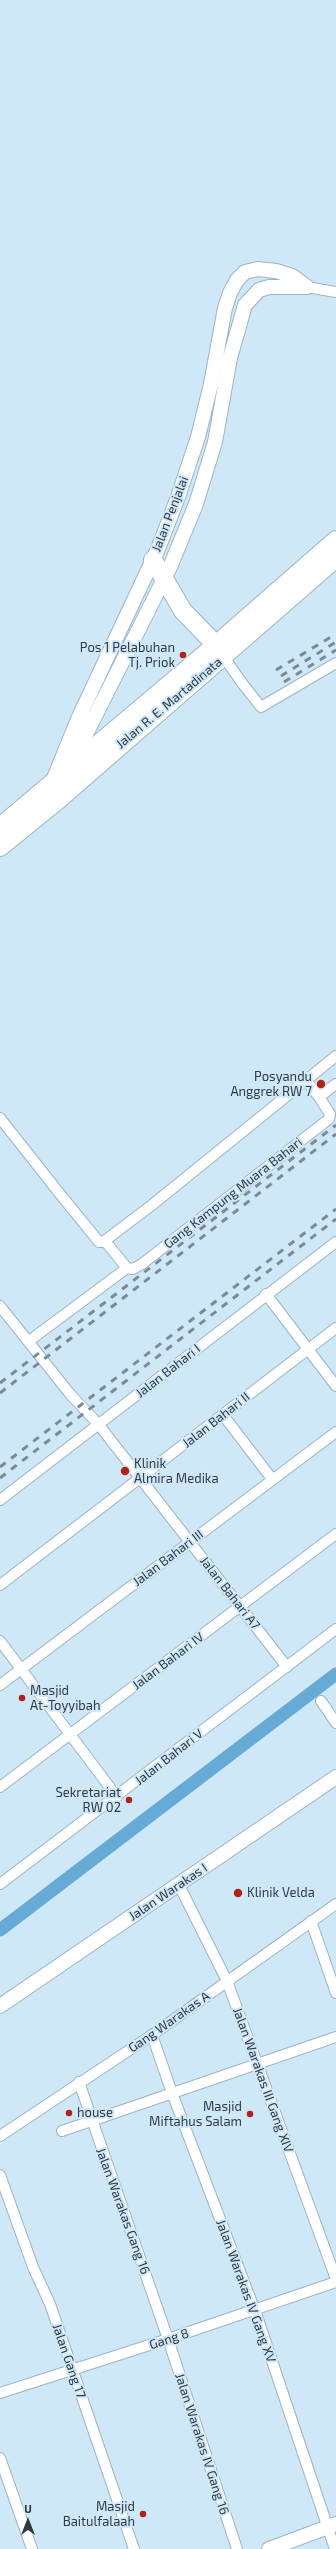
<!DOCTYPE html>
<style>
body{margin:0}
#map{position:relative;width:336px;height:2549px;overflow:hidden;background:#cfe8f8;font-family:"Exo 2",sans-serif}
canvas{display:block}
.north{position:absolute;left:8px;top:2501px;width:40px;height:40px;-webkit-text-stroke:3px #cfe8f8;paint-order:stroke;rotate:0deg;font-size:11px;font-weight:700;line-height:16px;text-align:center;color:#303940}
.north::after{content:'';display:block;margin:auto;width:14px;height:18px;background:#303940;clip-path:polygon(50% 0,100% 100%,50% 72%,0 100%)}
</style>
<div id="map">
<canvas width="336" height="2549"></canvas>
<div class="north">U</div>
</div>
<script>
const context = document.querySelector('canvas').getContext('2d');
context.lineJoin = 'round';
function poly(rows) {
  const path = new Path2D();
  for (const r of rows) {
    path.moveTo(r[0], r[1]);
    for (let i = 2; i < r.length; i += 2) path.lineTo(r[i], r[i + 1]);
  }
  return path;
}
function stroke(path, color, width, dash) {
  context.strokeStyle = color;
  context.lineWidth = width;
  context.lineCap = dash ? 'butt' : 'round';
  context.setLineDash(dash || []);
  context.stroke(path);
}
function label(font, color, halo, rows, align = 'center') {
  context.font = font + ' "Exo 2",sans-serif';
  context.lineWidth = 4;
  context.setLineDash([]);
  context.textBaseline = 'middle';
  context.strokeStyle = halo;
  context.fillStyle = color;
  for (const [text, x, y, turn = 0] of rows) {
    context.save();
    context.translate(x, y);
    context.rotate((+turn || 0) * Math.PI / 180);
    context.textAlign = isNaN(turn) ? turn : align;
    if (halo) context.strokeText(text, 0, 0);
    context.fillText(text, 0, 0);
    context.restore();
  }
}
stroke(poly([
 [0,1930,336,1674]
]), '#66abd6', 13);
const street = poly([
 [307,287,336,292],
 [221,653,242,683,261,707,336,663],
 [306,1080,319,1097],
 [0,1118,60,1194,99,1242,103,1242,152,1205,336,1056],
 [105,1241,127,1268,133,1269,142,1264,329,1119,330,1114,319,1097,336,1084],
 [266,1294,336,1386],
 [0,1306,70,1394,99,1425,287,1667],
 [29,1341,127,1268],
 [223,1415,272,1479],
 [0,1500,336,1242],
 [0,1585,336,1328],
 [0,1641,117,1797],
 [0,1685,336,1432],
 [321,1701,336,1723],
 [0,1787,336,1534],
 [0,1884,336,1629],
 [179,1885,227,1981,336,2279],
 [311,1921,336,1993],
 [152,2035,172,2093,257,2316,335,2549],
 [79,2082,168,2339,237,2549],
 [62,2131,336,2037],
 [0,2136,152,2035,336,1904],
 [0,2175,33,2267,50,2304,134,2549],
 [0,2393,168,2339,336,2282],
 [0,2458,32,2549]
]);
const secondary = poly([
 [69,768,170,567,196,504,215,442,230,358,245,305,259,290,269,287,307,287],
 [52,783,79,717,158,549,178,497,198,437,211,384,225,308,230,293,237,280,245,272,258,269,276,271,292,276,307,287],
 [0,2006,336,1777],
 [269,2549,336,2524]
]);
const highway = poly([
 [153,560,183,611,216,645],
 [0,827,216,645,336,540],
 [0,847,58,800,336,558]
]);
stroke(street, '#9cb3c3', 12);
stroke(secondary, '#9cb3c3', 16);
stroke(highway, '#9cb3c3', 20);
stroke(street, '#fff', 10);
stroke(secondary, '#fff', 14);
stroke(highway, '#fff', 18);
stroke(poly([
 [276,670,336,634],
 [281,676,336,642],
 [284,682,336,650],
 [0,1383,336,1125],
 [0,1393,336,1134],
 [0,1467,336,1209],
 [0,1478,336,1219]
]), '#7a8b96', 3, [7, 7]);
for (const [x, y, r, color] of [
 [183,655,4,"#b12215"],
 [321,1084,5,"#b12215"],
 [125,1471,5,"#b12215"],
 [22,1698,4,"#b12215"],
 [129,1800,4,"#b12215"],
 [238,1893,5,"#b12215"],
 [69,2113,4,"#b12215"],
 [250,2114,4,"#b12215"],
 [143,2514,4,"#b12215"]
]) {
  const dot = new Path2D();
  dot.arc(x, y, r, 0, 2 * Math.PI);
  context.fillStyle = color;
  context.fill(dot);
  stroke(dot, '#cfe8f8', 1.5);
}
label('13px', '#303940', '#cfe8f8', [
 ["Jalan Penjalai",170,514,-69],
 ["Jalan R. E. Martadinata",169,703,-40],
 ["Gang Kampung Muara Bahari",233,1193,-38],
 ["Jalan Bahari I",168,1371,-38],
 ["Jalan Bahari II",216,1420,-38],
 ["Jalan Bahari III",168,1558,-37],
 ["Jalan Bahari A7",230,1593,52],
 ["Jalan Bahari IV",168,1661,-37],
 ["Jalan Bahari V",169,1757,-38],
 ["Jalan Warakas I",168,1892,-34],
 ["Gang Warakas A",169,2022,-35],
 ["Jalan Warakas III Gang XIV",263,2080,70],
 ["Jalan Warakas Gang 16",123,2211,70],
 ["Jalan Warakas IV Gang XV",246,2291,70],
 ["Gang 8",169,2339,-18],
 ["Jalan Gang 17",69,2361,71],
 ["Jalan Warakas IV Gang 16",202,2444,72]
]);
label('13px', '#303940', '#cfe8f8', [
 ["Pos 1 Pelabuhan",175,648],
 ["Tj. Priok",175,663],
 ["Posyandu",312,1077],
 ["Anggrek RW 7",312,1092],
 ["Klinik",134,1464,"left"],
 ["Almira Medika",134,1479,"left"],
 ["Masjid",30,1691,"left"],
 ["At-Toyyibah",30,1706,"left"],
 ["Sekretariat",121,1793],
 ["RW 02",121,1808],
 ["Klinik Velda",247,1893,"left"],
 ["Masjid",242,2107],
 ["Miftahus Salam",242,2122],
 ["house",77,2113,"left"],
 ["Masjid",135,2507],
 ["Baitulfalaah",135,2522]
], 'right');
</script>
